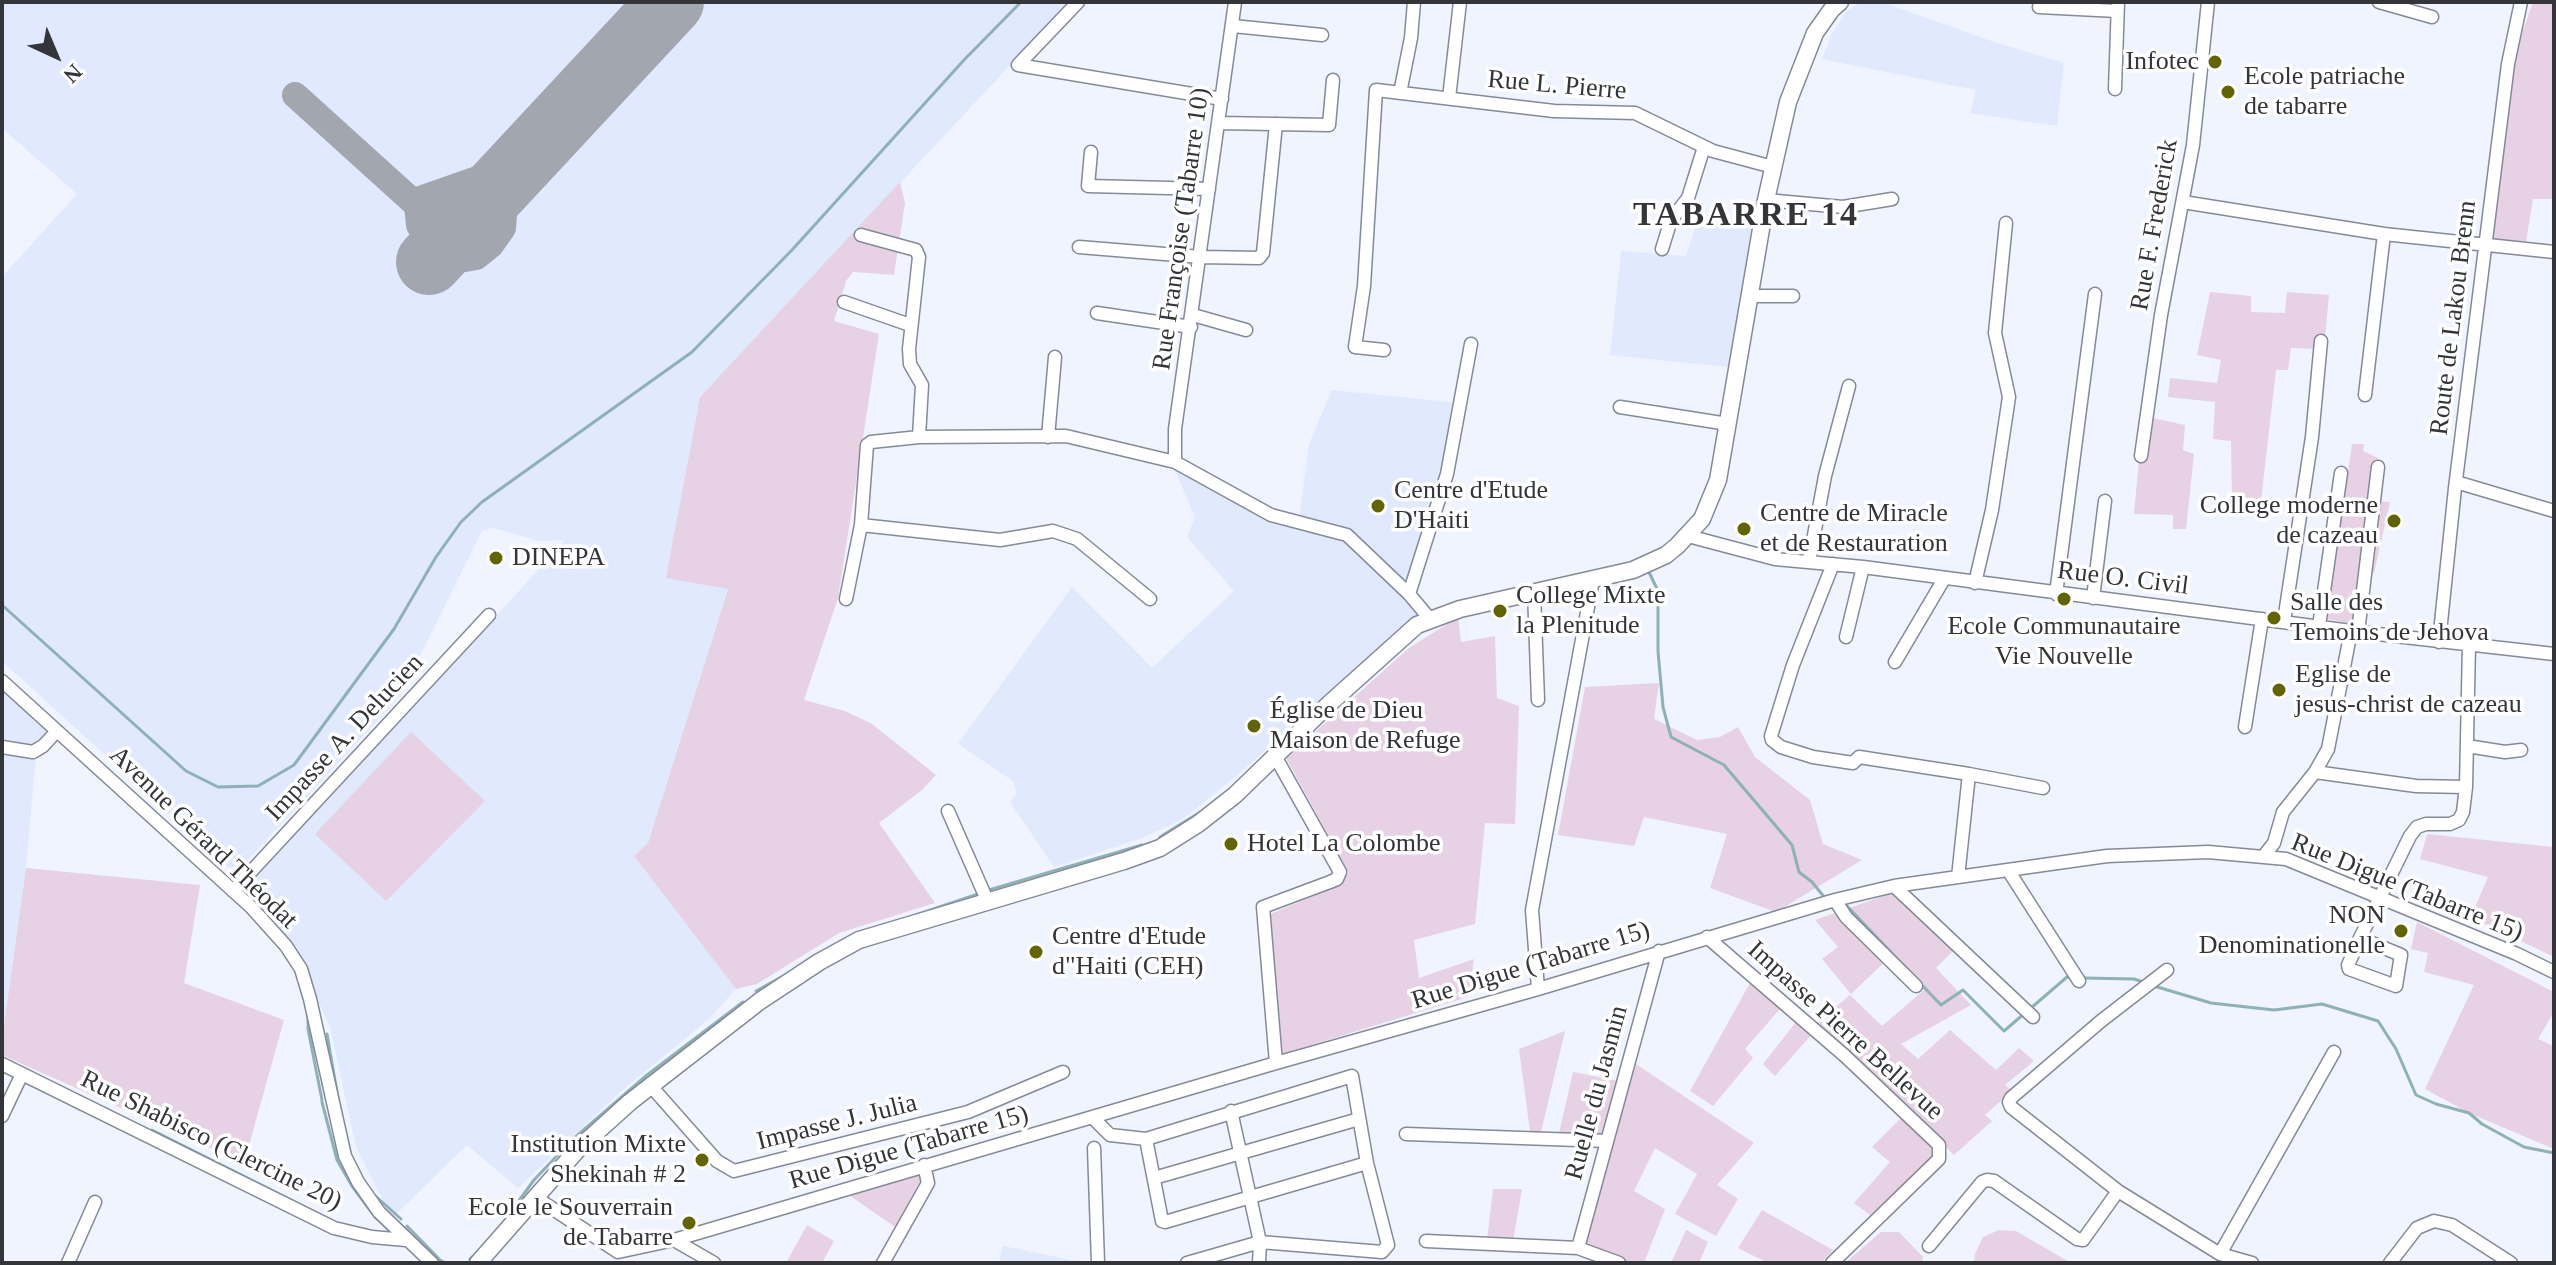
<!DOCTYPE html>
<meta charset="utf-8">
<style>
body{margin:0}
#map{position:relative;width:2556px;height:1265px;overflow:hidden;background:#eff4ff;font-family:"Times New Roman",serif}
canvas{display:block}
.frame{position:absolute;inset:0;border:4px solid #33353a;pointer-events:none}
.north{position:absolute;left:16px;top:16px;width:80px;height:80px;-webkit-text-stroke:6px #fff;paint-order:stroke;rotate:136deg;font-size:22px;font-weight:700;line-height:32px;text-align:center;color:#33353a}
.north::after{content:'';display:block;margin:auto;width:28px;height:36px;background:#33353a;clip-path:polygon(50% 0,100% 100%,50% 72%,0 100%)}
</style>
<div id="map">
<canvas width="2556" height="1265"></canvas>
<div class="frame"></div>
<div class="north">N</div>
</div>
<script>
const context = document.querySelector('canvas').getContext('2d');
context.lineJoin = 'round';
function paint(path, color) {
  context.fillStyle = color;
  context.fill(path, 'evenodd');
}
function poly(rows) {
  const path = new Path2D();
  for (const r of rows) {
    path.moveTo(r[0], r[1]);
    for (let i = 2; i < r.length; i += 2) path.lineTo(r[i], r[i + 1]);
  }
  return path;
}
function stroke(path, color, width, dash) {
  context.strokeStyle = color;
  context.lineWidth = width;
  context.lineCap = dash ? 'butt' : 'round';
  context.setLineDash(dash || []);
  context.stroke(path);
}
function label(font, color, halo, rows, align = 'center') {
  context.font = font + ' "Times New Roman",serif';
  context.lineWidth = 7;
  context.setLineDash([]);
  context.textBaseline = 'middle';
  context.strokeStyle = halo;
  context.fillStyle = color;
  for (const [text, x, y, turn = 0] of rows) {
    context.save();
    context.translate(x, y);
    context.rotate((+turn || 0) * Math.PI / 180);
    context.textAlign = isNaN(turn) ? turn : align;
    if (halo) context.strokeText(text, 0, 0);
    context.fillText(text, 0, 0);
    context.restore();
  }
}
paint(poly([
 [2,2,1069,2,700,397,667,578,728,588,648,843,634,856,736,989,709,1019,620,1092,518,1188,467,1145,392,1218,356,1147,330,1027,314,992,277,921,242,888,405,717,565,540,540,541,493,528,482,531,400,696,246,862,237,867,227,867,221,861,2,661,2,277,77,194,2,128],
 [1862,2,1882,2,1994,42,2064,63,2057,126,1970,113,1976,90,1822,59,1832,34,1847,11],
 [1700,213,1752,224,1729,367,1610,355,1621,251,1686,256],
 [1332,390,1459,403,1451,457,1406,594,1423,612,1413,617,1241,772,1183,819,1142,838,1054,867,1010,802,1017,794,1013,781,958,744,1072,587,1152,668,1234,591,1187,537,1195,517,1174,468,1268,521,1298,527,1309,444],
 [2,690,49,732,37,744,26,868,2,1039],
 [1003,1246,1086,1263,999,1263]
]), '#e0e9fd');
paint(poly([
 [2533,2,2554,2,2554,199,2533,199,2526,242,2490,241,2511,64],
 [900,182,905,203,894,275,853,272,846,281,834,321,879,334,838,598,804,700,845,711,872,724,936,775,922,790,879,823,935,903,839,933,757,984,736,989,634,856,648,843,728,589,666,578,700,397],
 [2210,292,2251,296,2251,312,2285,313,2287,292,2329,295,2324,349,2291,348,2288,370,2276,370,2261,500,2232,497,2231,441,2213,439,2215,402,2168,397,2170,378,2217,383,2221,360,2197,355],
 [2143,416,2185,425,2183,450,2194,454,2186,529,2173,529,2173,515,2134,514],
 [2352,444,2364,444,2363,451,2378,458,2371,501,2390,502,2374,573,2367,574,2358,625,2327,619],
 [1458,617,1461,642,1495,636,1497,698,1519,706,1515,824,1485,823,1475,924,1414,940,1419,978,1474,959,1468,997,1282,1054,1270,914,1338,886,1349,873,1286,758,1409,648],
 [1659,683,1654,719,1697,740,1720,737,1738,727,1755,757,1810,800,1823,844,1862,860,1776,912,1710,888,1727,834,1644,817,1634,846,1558,835,1585,687],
 [411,732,485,801,386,901,315,834],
 [2427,834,2554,847,2554,957,2471,917,2488,877,2420,859],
 [26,868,200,885,184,983,284,1020,244,1163,2,1055,2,1039],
 [1892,893,1957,947,1936,968,1971,1005,1901,1044,1918,1059,1950,1030,1996,1070,2019,1048,2034,1061,2005,1085,2012,1091,1985,1115,1992,1121,1954,1155,1897,1099,1815,1025,1850,995,1882,1026,1924,990,1891,956,1851,994,1822,959,1838,947,1815,920],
 [2417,922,2554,992,2554,1012,2538,1039,2554,1046,2554,1149,2469,1113,2425,1089,2474,985,2424,972,2428,953,2411,949],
 [1750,983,1780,1009,1745,1049,1753,1058,1713,1106,1690,1091],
 [1796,1022,1812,1034,1775,1076,1763,1064],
 [1565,1031,1541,1132,1530,1131,1519,1049],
 [1633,1062,1754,1143,1717,1185,1738,1199,1716,1236,1675,1214,1697,1174,1655,1148,1634,1191,1665,1209,1644,1263,1630,1263,1581,1245],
 [1573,1072,1618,1081,1601,1135,1559,1133],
 [1904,1115,1938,1147,1937,1153,1870,1215,1854,1203,1890,1162,1872,1147],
 [917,1174,921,1179,895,1227,849,1195],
 [1493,1189,1522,1189,1513,1241,1487,1240],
 [1762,1210,1833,1250,1821,1263,1768,1263,1738,1248],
 [807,1225,834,1241,822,1263,786,1263],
 [1686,1230,1708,1242,1699,1263,1671,1263],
 [1999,1230,2016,1231,2071,1263,1974,1263,1975,1254,1983,1237],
 [1881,1232,1899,1232,1923,1257,1922,1263,1845,1263]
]), '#e6d2e4');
stroke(poly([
 [1647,568,1658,591,1658,651,1663,707,1671,737,1724,765,1792,845,1799,872,1812,882,1825,898],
 [2,605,186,771,218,787,258,786,294,765,394,629,436,557,461,522,482,502,692,352,792,250,964,60,1021,2],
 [1160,837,1202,811],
 [989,890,1142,845],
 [1845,904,1909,971],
 [913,916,978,894],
 [2084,978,2134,979,2143,982],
 [1919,982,1941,1005,1963,990,2004,1031,2025,1013],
 [2154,986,2211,1003,2274,1010,2322,1004,2378,1021,2396,1049,2416,1095,2436,1104,2469,1113,2482,1124,2524,1147,2554,1153],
 [756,991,787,974],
 [2031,1008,2067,977,2072,977],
 [308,1014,308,1029,322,1100],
 [327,1034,338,1098],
 [322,1102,337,1160,352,1186,375,1217,389,1230],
 [152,1130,327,1218],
 [371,1192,401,1219],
 [505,1220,534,1180,572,1140,647,1075,743,1002],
 [407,1226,441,1261,446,1263],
 [470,1259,477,1253],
 [452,1263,460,1263]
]), '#8db1b7', 3);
stroke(poly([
 [295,95,452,237],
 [515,170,506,185,503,228,491,245,476,257,465,259,438,252,429,244,419,225,417,205,420,199,520,164]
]), '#a2a6ae', 26);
stroke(poly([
 [429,262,671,2]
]), '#a2a6ae', 66);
const minor = poly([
 [2379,2,2432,17],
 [2039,7,2117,11],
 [1233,26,1322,35],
 [1018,65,1222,99],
 [1018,65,1078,2],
 [2115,89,2118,2],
 [1400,93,1411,38,1414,2],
 [1449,98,1460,2],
 [1220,123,1329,125,1333,80],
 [1091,152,1088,186,1209,189],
 [1766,200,1843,207,1892,199],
 [2183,202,2384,234,2365,395],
 [2384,234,2554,252],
 [861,235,916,250,919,257,909,349,910,364,922,385,919,437],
 [1079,247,1201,257,1259,258,1263,253,1276,124],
 [1662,249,1671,220,1688,198,1704,147],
 [1748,296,1793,296],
 [844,302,910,325],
 [1097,313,1191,327],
 [1193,315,1246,330],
 [1384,350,1355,347,1364,286,1376,90,1554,111,1635,113,1713,151,1773,167],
 [1620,407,1728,424],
 [1048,437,1055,357],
 [2141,456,2161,315,2193,145,2208,2],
 [1175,462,1175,429,1235,2],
 [2456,482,2554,511],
 [861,525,1000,540,1053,531,1077,539,1150,599],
 [1688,536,1775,559,1863,567,2351,631,2554,654],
 [1809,562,1825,476,1849,386],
 [1833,564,1793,665,1771,736,1772,740,1781,747,1813,757,1853,763,1859,757,1969,774,1958,877],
 [1975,583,1992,510,2009,397,1995,333,2006,223],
 [1534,592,1538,700],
 [1409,594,1447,474,1471,344],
 [2056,594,2095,294],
 [2093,598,2105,501],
 [846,599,861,525,867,445,871,442,919,437,1066,436,1175,462,1271,515,1347,535,1409,594,1430,619],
 [2284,621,2312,437,2321,341],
 [2319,626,2341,473],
 [2351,631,2328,749,2315,772,2416,786,2466,787],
 [2358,632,2378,467],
 [1846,637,1863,567],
 [2439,642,2455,488,2508,64,2521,2],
 [1895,662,1944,579],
 [2,681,251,907,286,946,301,969,310,999,345,1156,358,1182,379,1212,432,1263],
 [2245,727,2262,619],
 [2467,746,2505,752,2521,750],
 [2,747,33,752,43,746,57,731],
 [1275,756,1340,872,1337,879,1330,882,1263,907,1276,1063],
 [1969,774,2043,788],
 [948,811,987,900],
 [2263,857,2274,843,2283,812,2315,772],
 [2008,870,2079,981],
 [1894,886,2033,1017],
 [233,891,489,615],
 [1835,900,1846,917,1916,986],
 [1707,937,1845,1056,1939,1145,1939,1159,1832,1263],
 [2360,938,2401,955,2396,986,2349,969,2348,965,2360,938,2410,836,2417,827,2426,824,2450,824,2459,820,2463,812,2466,787,2469,644],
 [2167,970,2101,1021,2011,1098,2009,1102,2011,1107,2118,1191,2220,1254,2252,1263],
 [1538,989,1532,910,1593,580],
 [2,1064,334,1228,372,1237,406,1240],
 [650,1085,717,1161,734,1171,968,1112,1063,1072],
 [1231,1111,1260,1242,1259,1263],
 [2,1116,22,1074],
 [1093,1118,1110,1135,1146,1139,1352,1076,1367,1163,1165,1222,1162,1221,1146,1139],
 [1406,1134,1607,1141],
 [1094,1148,1098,1263],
 [1154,1178,1359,1119],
 [535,1197,618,1252,674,1240,1276,1063,1538,989,1835,900,1894,886,2107,856,2208,852,2286,859,2517,954,2554,972],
 [674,1240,714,1263],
 [1426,1241,1578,1248,1619,1263],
 [1929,1246,1982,1182,1987,1180,1994,1181,2077,1239,2083,1240,2118,1191],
 [1578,1248,1659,951],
 [2220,1254,2334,1052],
 [68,1263,95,1202],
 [883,1263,928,1183,924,1165],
 [1187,1263,1260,1242,1382,1252,1388,1245,1367,1163],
 [2390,1263,2417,1228,2434,1221,2452,1225,2511,1263]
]);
const major = poly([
 [478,1263,579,1148,630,1102,760,1001,819,962,859,940,1124,861,1160,848,1198,824,1235,795,1329,704,1417,625,1460,609,1633,570,1666,555,1677,546,1702,519,1718,480,1766,200,1788,102,1815,33,1832,9,1840,2]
]);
stroke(minor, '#848a96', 15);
stroke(major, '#848a96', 19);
stroke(minor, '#fff', 12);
stroke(major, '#fff', 16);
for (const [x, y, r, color] of [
 [2215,62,8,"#606500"],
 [2228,92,8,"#606500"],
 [1378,506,8,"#606500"],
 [2394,521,8,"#606500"],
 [1744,529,8,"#606500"],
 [496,558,8,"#606500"],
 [2064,599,8,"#606500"],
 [1500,611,8,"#606500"],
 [2274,618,8,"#606500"],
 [2279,690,8,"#606500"],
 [1254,726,8,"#606500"],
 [1231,844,8,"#606500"],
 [2401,931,8,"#606500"],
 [1036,952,8,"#606500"],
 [702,1160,8,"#606500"],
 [689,1223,8,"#606500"]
]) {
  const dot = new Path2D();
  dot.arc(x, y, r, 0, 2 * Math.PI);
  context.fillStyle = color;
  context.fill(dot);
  stroke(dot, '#fff', 3);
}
label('26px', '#33353a', '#fff', [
 ["Infotec",2199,62,"right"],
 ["Ecole patriache",2244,77],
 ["de tabarre",2244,107],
 ["Centre d'Etude",1394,491],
 ["D'Haiti",1394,521],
 ["College moderne",2378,506,"right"],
 ["de cazeau",2378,536,"right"],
 ["Centre de Miracle",1760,514],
 ["et de Restauration",1760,544],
 ["DINEPA",512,558],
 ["College Mixte",1516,596],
 ["la Plenitude",1516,626],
 ["Salle des",2290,603],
 ["Temoins de Jehova",2290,633],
 ["Ecole Communautaire",2064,627,"center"],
 ["Vie Nouvelle",2064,657,"center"],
 ["Eglise de",2295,675],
 ["jesus-christ de cazeau",2295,705],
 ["Église de Dieu",1270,711],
 ["Maison de Refuge",1270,741],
 ["Hotel La Colombe",1247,844],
 ["NON",2385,916,"right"],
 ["Denominationelle",2385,946,"right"],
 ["Centre d'Etude",1052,937],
 ["d\"Haiti (CEH)",1052,967],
 ["Institution Mixte",686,1145,"right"],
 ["Shekinah # 2",686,1175,"right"],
 ["Ecole le Souverrain",673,1208,"right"],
 ["de Tabarre",673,1238,"right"]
], 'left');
label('26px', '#33353a', '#fff', [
 ["Rue L. Pierre",1557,86,5],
 ["Rue F. Frederick",2155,225,-80],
 ["Rue Françoise (Tabarre 10)",1182,229,-82],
 ["Route de Lakou Brenn",2454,318,-83],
 ["Rue O. Civil",2123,579,7],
 ["Impasse A. Delucien",345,738,-47],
 ["Avenue Gérard Théodat",203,838,44],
 ["Rue Digue (Tabarre 15)",2407,888,22],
 ["Rue Digue (Tabarre 15)",1531,966,-17],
 ["Impasse Pierre Bellevue",1845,1031,42],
 ["Ruelle du Jasmin",1597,1093,-75],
 ["Impasse J. Julia",837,1123,-14],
 ["Rue Shabisco (Clercine 20)",211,1141,26],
 ["Rue Digue (Tabarre 15)",909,1148,-16]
]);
context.letterSpacing = '2px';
label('bold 34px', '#33353a', '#fff', [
 ["TABARRE 14",1746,216]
]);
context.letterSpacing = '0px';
</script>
